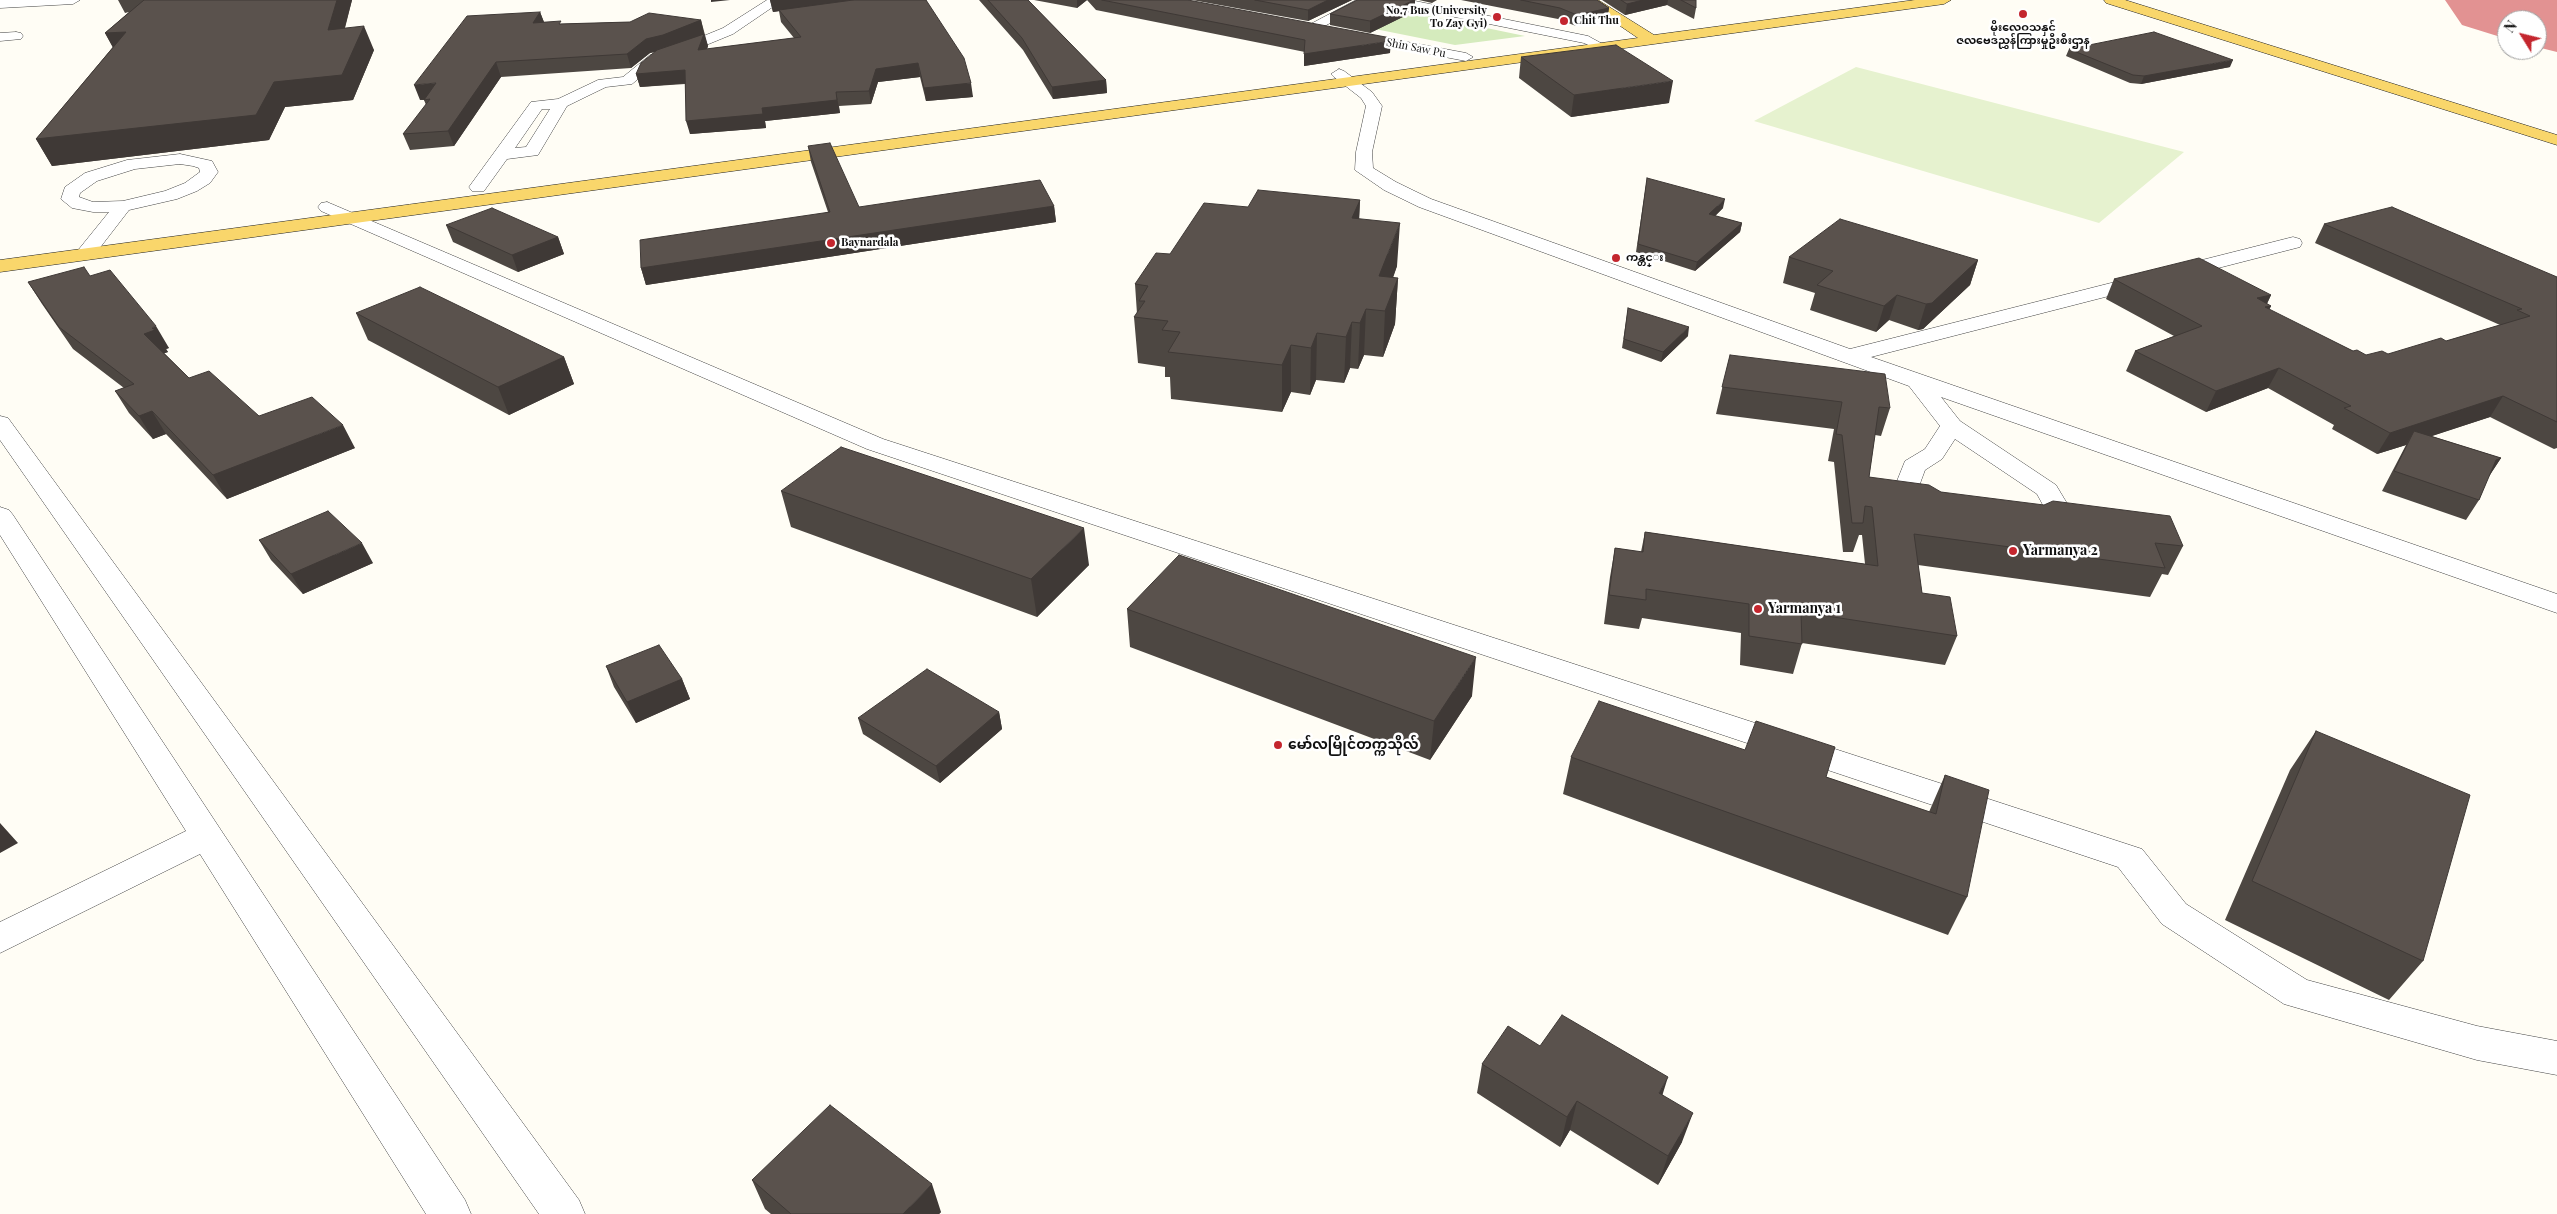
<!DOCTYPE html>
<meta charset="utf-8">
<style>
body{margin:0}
#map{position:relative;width:2557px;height:1214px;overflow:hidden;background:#fffdf5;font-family:"Playfair Display",serif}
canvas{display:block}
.north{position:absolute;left:2497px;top:10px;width:50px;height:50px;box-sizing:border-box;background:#fff;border:1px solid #a0a0a0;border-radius:50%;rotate:306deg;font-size:14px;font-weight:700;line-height:20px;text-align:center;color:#111}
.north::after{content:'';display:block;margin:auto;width:18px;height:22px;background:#c4262e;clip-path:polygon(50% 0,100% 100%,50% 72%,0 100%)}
</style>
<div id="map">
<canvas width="2557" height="1214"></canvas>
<div class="north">N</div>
</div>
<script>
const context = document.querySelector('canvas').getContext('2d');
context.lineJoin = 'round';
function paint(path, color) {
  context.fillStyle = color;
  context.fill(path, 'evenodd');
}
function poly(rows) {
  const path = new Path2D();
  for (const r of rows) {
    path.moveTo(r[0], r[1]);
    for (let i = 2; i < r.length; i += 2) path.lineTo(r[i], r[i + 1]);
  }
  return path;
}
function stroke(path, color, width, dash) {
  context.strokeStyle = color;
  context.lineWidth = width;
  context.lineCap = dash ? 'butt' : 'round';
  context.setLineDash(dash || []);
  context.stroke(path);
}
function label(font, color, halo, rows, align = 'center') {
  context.font = font + ' "Playfair Display","Noto Sans Myanmar",serif';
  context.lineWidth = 5;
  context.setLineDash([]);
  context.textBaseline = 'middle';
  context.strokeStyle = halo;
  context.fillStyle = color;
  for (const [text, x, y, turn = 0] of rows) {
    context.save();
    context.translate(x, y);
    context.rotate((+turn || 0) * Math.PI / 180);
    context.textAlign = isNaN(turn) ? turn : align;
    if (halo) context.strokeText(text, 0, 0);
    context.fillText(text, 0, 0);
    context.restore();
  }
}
paint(poly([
 [1385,7,1525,36,1455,45,1350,24]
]), '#d5ebbd');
paint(poly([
 [1856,67,2184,152,2099,223,1754,121]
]), '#e6f2cf');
paint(poly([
 [2445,0,2557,0,2557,52,2537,47,2537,20,2507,20,2507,39,2462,25,2445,0]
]), '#e29292');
const minor = poly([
 [0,0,80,0,73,4,0,8,0,0],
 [767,0,783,0,733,34,677,57,660,61,632,84,606,87,567,106,538,155,507,159,484,191,472,191,469,187,531,102,558,99,598,80,623,77,650,55,667,51,723,28,767,0],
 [542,109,550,109,526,147,515,148,542,109],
 [1356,0,1374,0,1315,31,1305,31,1303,28,1356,0],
 [1383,0,1410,0,1588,36,1608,47,1601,51,1584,43,1390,4,1383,0],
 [16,32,21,33,23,36,21,39,0,41,0,33,16,32],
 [1354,32,1466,53,1473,57,1466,61,1349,39,1347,36,1349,33,1354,32],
 [1339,69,1344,71,1372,92,1382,106,1372,152,1373,168,1396,182,1431,199,1850,349,2293,237,2300,239,2302,243,2300,247,1871,357,2557,594,2557,613,1941,397,1960,421,2056,485,2071,510,2067,515,2042,527,2033,530,2024,527,2020,522,2024,517,2044,507,2037,494,1955,439,1942,459,1925,470,1918,489,1937,501,1941,506,1937,511,1928,514,1919,511,1896,496,1893,491,1905,461,1925,449,1940,426,1909,386,1419,207,1384,190,1355,170,1356,152,1366,106,1361,98,1334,77,1331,74,1339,69],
 [180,154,212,161,218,172,210,183,197,191,177,199,129,210,92,258,78,258,75,254,109,212,93,212,72,208,61,199,65,187,85,173,127,160,180,154],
 [180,164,193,166,199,168,200,172,185,183,165,191,123,201,93,202,79,197,80,193,97,181,135,169,180,164],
 [327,202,883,439,2142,849,2186,904,2307,980,2477,1026,2557,1041,2557,1075,2477,1060,2284,1004,2162,924,2118,867,867,449,321,211,318,207,321,203,327,202],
 [0,416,8,418,579,1200,585,1214,539,1214,0,440,0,416],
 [0,507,9,510,13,515,465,1200,471,1214,426,1214,200,854,0,953,0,922,186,831,0,535,0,507]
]);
const major = poly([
 [1582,0,1598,0,1654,35,1915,0,1951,0,1944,4,0,272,0,260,1638,38,1582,0],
 [2104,0,2125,0,2557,135,2557,145,2106,3,2104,0]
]);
stroke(minor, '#444', 1);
stroke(major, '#222', 1);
paint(minor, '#fff');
paint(major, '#f9d66b');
paint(poly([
 [118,0,352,0,345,28,374,50,353,100,285,107,269,140,52,166,36,139,113,47,105,33,129,12,125,13],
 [770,0,926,0,973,97,926,101,920,77,878,82,871,104,839,106,840,113,765,121,766,128,690,134,685,84,640,87,636,74,655,52,650,53,631,68,501,77,454,146,410,150,403,134,426,105,424,100,420,100,540,12,544,22,561,24,701,20,708,46,707,49,794,38,781,22,779,11,773,12],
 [979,0,1028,0,1106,80,1107,93,1053,99,1023,50],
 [1034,0,1087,0,1077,8],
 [1087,0,1188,0,1390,53,1304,66,1305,52,1096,10],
 [1192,0,1352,0,1308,21],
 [1357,0,1415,0,1415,11,1370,33,1330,25,1330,14],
 [1419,0,1437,0,1432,3],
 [1461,0,1597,0,1609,8,1607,19,1576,26,1558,19],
 [1602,0,1696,0,1696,8,1694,19,1667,5,1625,15],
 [2069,49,2230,67,2141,84,2130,83,2066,56],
 [1521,57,1669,103,1571,117,1519,78],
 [808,146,859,207,1054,206,1056,222,646,285,641,268,828,212,811,162],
 [1647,178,1723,208,1715,216,1742,223,1740,232,1695,271,1636,252],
 [1360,200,1359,219,1397,266,1393,278,1398,278,1395,324,1383,357,1364,355,1358,369,1350,368,1344,383,1316,380,1310,395,1291,392,1282,412,1171,399,1170,377,1165,377,1165,367,1138,363,1134,317,1137,314,1135,284,1170,254,1248,207],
 [2324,224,2557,277,2557,448,2554,449,2490,417,2431,436,2501,458,2489,476,2479,500,2466,520,2382,491,2406,445,2377,454,2332,429,2334,425,2268,388,2206,412,2126,371,2135,351,2174,336,2106,299,2114,279,2271,295,2267,304,2271,306,2269,310,2353,351,2366,355,2388,354,2446,341,2500,325,2315,243],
 [446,225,558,237,564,254,518,272,453,242],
 [1789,257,1978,260,1970,285,1923,329,1918,330,1889,320,1876,332,1810,310,1815,293,1783,283],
 [90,276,169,348,166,349,168,352,164,353,189,378,259,416,355,448,227,499,166,434,153,439,129,413,115,391,124,388,73,349,42,304,28,282],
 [1628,308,1688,336,1661,362,1622,348],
 [356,313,564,357,574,384,509,415,368,340],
 [1730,355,1890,408,1881,436,1875,435,1869,477,1941,492,2183,546,2168,575,2162,574,2150,597,1918,565,1922,593,1957,636,1945,665,1802,643,1793,674,1740,665,1741,633,1642,618,1639,629,1604,624,1610,577,1615,548,1641,552,1645,532,1865,564,1862,535,1859,535,1853,552,1843,552,1834,462,1828,461,1834,429,1716,414],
 [781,491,1089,565,1037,617,791,527],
 [259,540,373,563,303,594,271,560],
 [1127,609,1472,696,1430,760,1130,647],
 [606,666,682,679,690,699,636,723,614,687],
 [999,712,1002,729,940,783,863,734,858,718],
 [2316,731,2423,961,2389,1000,2225,920,2290,770],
 [1571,757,1826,777,1929,812,1945,775,1967,897,1948,935,1563,794],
 [1540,1046,1663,1095,1682,1142,1658,1185,1570,1130,1560,1147,1477,1093,1482,1064],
 [752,1180,941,1212,939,1214,771,1214,765,1209]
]), '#4d4742');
paint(poly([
 [337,0,352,0,338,53,328,30],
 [711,0,730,0,711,2],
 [770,0,858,0,773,12],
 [1077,0,1087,0,1077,8],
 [1328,0,1352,0,1308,21,1308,10],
 [1414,0,1415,0,1415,11,1370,33,1370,21],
 [1643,0,1668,0,1667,5,1625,15,1627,4],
 [1609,8,1607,19,1576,26,1577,15],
 [540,12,545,25,533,23],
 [701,20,704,34,666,49,650,53,631,68,627,54,646,39],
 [364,26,374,50,353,100,285,107,269,140,52,166,36,139,274,82],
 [126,32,118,57,105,33],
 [704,34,708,46,702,63,698,50],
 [1391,41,1390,53,1304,66,1304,54],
 [2233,60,2230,67,2141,84,2144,76],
 [496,62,501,77,454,146,448,131],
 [918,63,920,77,878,82,871,104,869,91,876,69],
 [685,70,688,83,640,87,636,74],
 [1106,80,1107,93,1053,99,1052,87],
 [1673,81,1669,103,1571,117,1574,95],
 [436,83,442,97,420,100,414,85],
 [971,83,973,97,926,101,924,88],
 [836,92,840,113,765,121,766,128,690,134,686,121,762,108],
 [1725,199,1723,208,1708,223,1709,214],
 [1360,200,1358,243,1352,218],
 [1054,206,1056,222,646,285,641,268],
 [1400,223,1397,266,1380,311,1379,276],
 [1742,223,1740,232,1695,271,1697,262],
 [558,237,564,254,518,272,512,255],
 [1978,260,1970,285,1923,329,1918,330,1926,304],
 [1398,278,1395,324,1383,357,1385,311],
 [1897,295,1889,320,1876,332,1884,306],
 [2271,295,2265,307,2271,306,2261,325,2257,298],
 [1366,309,1364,355,1358,369,1360,323],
 [1352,322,1350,368,1344,383,1346,337],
 [156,326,169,348,166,349,168,352,157,356,144,334,152,328],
 [1689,327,1688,336,1661,362,1663,352],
 [1317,333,1316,380,1310,395,1311,348],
 [1291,345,1291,392,1282,412,1282,365],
 [564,357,574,384,509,415,498,387],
 [2279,368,2268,388,2206,412,2216,391],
 [2503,396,2490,417,2408,444,2414,431,2406,445,2377,454,2390,433],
 [152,411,166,434,153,439,139,416],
 [343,425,355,448,227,499,213,475],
 [2501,458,2488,478,2496,460],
 [1084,528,1089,565,1037,617,1031,579],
 [362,543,373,563,303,594,291,574],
 [1476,657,1472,696,1430,760,1434,721],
 [682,679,690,699,636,723,627,702],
 [999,712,1002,729,940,783,936,766],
 [0,823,18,843,0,853],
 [1668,1077,1659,1106,1659,1093],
 [1577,1101,1570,1130,1560,1147,1567,1117],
 [1693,1113,1682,1142,1658,1185,1668,1156],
 [932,1184,941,1212,939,1214,903,1214]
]), '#3f3936');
const building = poly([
 [144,0,337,0,328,30,364,26,342,75,274,82,256,115,36,139,126,32,105,33,144,0],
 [853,0,926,0,964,58,971,83,924,88,918,63,876,69,869,91,836,92,837,100,762,108,763,114,686,121,685,70,636,74,641,63,657,50,704,34,698,50,801,37,779,10,853,0],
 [988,0,1028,0,1106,80,1052,87,1022,38,988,0],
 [1102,0,1188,0,1391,38,1391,41,1304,54,1305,40,1102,0],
 [1255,0,1328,0,1308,10,1255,0],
 [1357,0,1414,0,1370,21,1330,14,1357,0],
 [1521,0,1597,0,1609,8,1577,15,1560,8,1521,0],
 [1621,0,1643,0,1627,4,1621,0],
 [1681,0,1696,0,1696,8,1681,0],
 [540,12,533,23,561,21,559,24,630,22,649,13,701,20,663,35,646,39,627,54,496,62,448,131,403,134,430,99,424,100,436,83,414,85,467,16,540,12],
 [2154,32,2233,60,2144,76,2133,75,2069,49,2154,32],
 [1616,45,1673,81,1574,95,1521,57,1616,45],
 [830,143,859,207,1040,180,1054,206,641,268,640,240,830,212,808,146,830,143],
 [1647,178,1725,199,1709,214,1742,223,1697,262,1638,244,1647,178],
 [1258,190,1360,200,1352,218,1400,223,1379,276,1398,278,1385,311,1366,309,1360,323,1352,322,1346,337,1317,333,1311,348,1291,345,1282,365,1168,352,1180,332,1162,330,1168,321,1134,317,1145,301,1139,301,1148,286,1135,284,1156,253,1170,254,1204,203,1248,207,1258,190],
 [2392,207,2557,277,2557,422,2503,396,2390,433,2344,408,2351,406,2279,368,2216,391,2135,351,2202,326,2114,279,2199,258,2271,295,2257,298,2271,306,2265,307,2353,351,2357,350,2366,355,2382,351,2388,354,2441,338,2446,341,2530,316,2517,310,2522,309,2324,224,2392,207],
 [492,208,558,237,512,255,446,225,492,208],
 [1840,219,1978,260,1932,303,1926,304,1897,295,1884,306,1817,285,1833,271,1789,257,1840,219],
 [84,267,90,276,110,270,156,326,152,328,155,330,144,334,189,378,209,371,259,416,312,397,343,425,213,475,152,411,139,416,115,391,134,384,59,327,28,282,84,267],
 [420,287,564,357,498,387,356,313,420,287],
 [1628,308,1689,327,1663,352,1624,339,1628,308],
 [1730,355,1885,374,1890,408,1879,407,1869,477,1929,485,1941,492,2044,505,2053,501,2170,516,2183,546,2155,543,2165,568,1914,534,1922,593,1950,597,1957,636,1801,612,1802,644,1749,636,1749,604,1646,589,1646,600,1609,595,1615,548,1643,552,1645,532,1878,566,1872,507,1865,506,1863,523,1852,523,1842,435,1836,434,1842,402,1722,387,1730,355],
 [2414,431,2501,458,2496,460,2479,500,2394,471,2414,431],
 [841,447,1084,528,1031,579,781,491,841,447],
 [328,511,362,543,291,574,259,540,328,511],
 [1179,555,1476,657,1434,721,1127,609,1179,555],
 [659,645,682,679,627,702,606,666,659,645],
 [927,669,999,712,936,766,858,718,927,669],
 [1599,701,1745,750,1756,721,1835,747,1826,777,1936,814,1945,775,1989,790,1967,897,1571,757,1599,701],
 [2316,731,2470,795,2423,961,2252,881,2316,731],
 [1562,1015,1668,1077,1659,1093,1693,1113,1668,1156,1577,1101,1567,1117,1482,1064,1508,1026,1540,1046,1562,1015],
 [830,1105,932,1184,903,1214,791,1214,752,1180,830,1105]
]);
paint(building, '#5a524d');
stroke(building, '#3f3936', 1);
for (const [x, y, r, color] of [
 [2023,14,5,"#c4262e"],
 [1497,17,5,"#c4262e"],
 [1564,21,5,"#c4262e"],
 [831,243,5,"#c4262e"],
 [1616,258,5,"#c4262e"],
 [2013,551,5,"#c4262e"],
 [1758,609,5,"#c4262e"],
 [1278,745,5,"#c4262e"]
]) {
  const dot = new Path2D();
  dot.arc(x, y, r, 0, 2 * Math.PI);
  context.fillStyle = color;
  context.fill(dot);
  stroke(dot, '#fff', 2);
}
label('bold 11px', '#111', '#fff', [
 ["No.7 Bus (University",1487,11,"right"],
 ["To Zay Gyi)",1487,24,"right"],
 ["Chit Thu",1574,21],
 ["မိုးလေဝသနှင့်",2023,28,"center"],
 ["ဇလဗေဒညွှန်ကြားမှုဦးစီးဌာန",2023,41,"center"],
 ["Baynardala",841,243],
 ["ကန္တင္း",1626,258]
], 'left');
label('11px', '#111', '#fff', [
 ["Shin Saw Pu",1416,48,11]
]);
label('bold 14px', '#111', '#fff', [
 ["Yarmanya 2",2023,551],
 ["Yarmanya 1",1768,609],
 ["မော်လမြိုင်တက္ကသိုလ်",1288,745]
], 'left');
</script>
